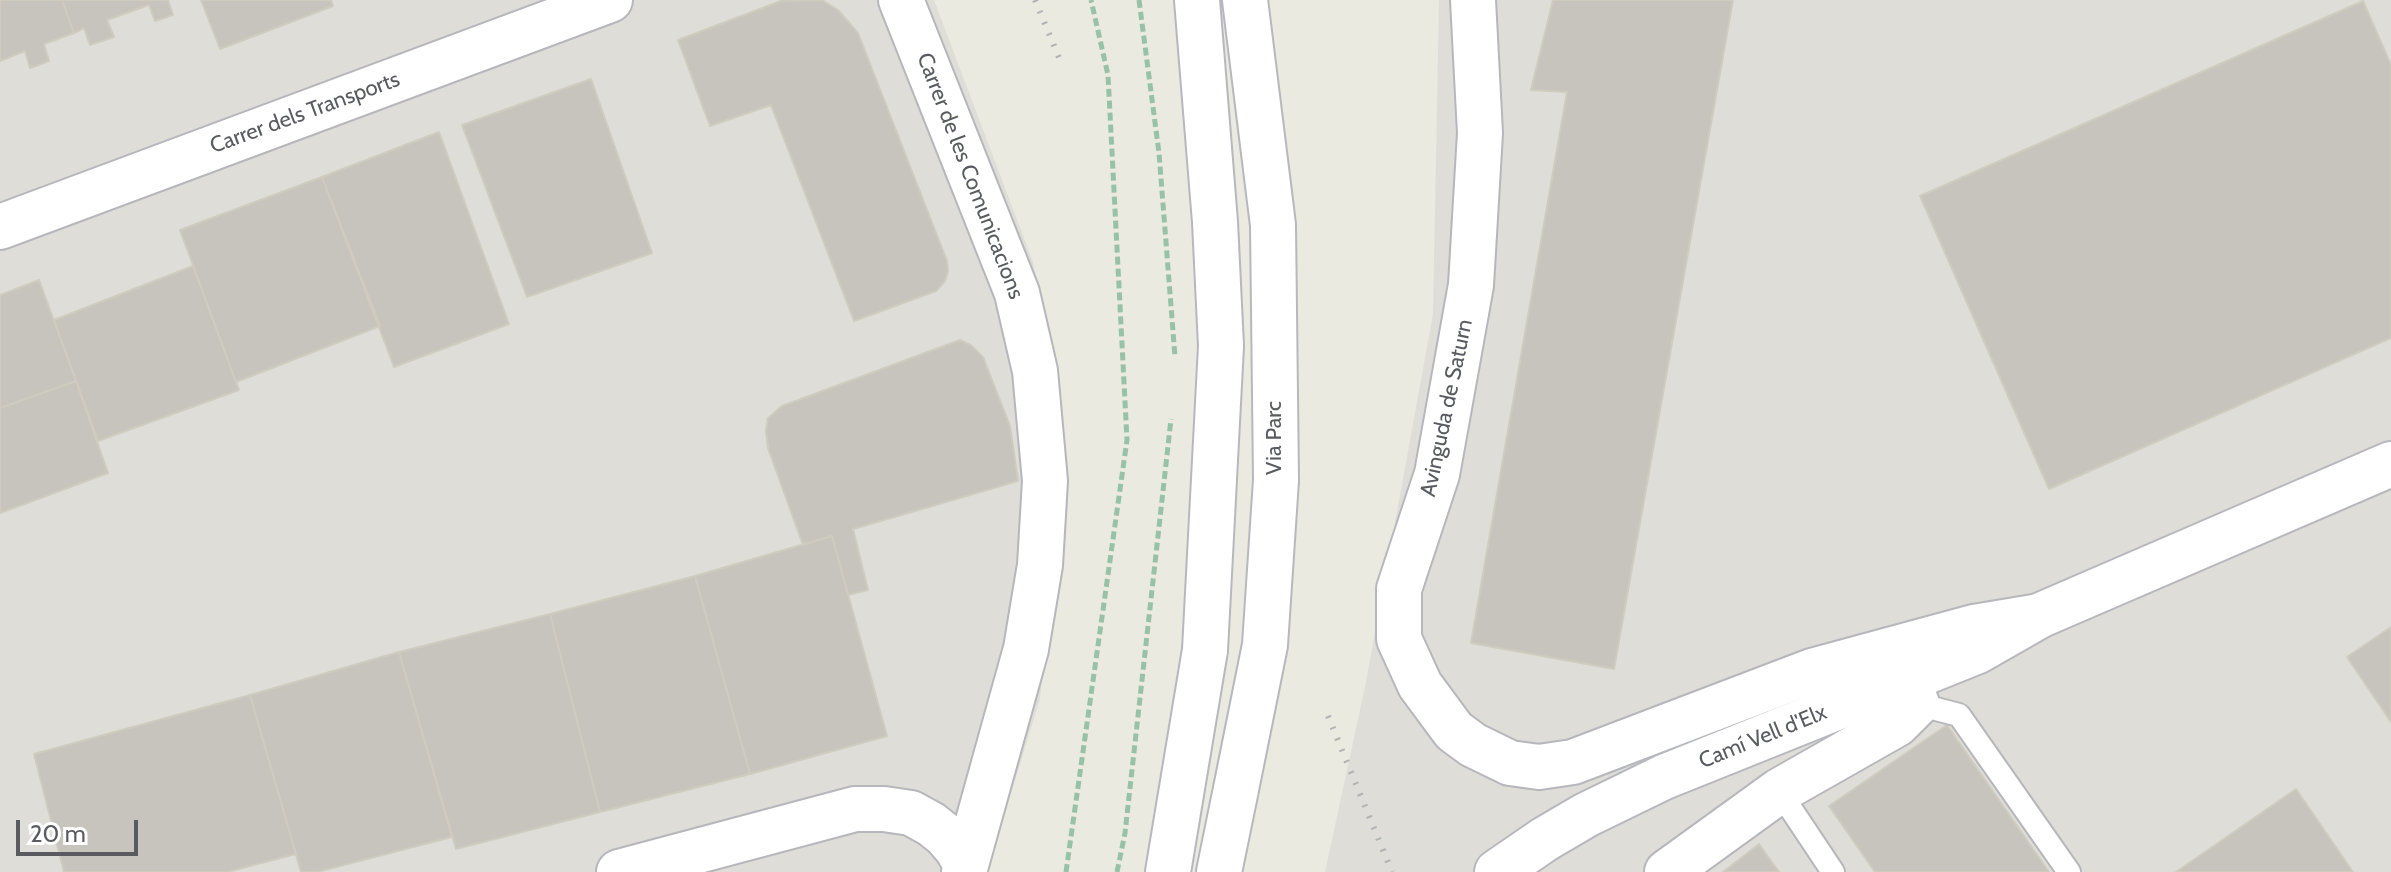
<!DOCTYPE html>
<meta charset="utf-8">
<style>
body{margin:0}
#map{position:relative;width:2391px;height:872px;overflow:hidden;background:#ebeae0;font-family:Cabin,sans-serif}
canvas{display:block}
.scale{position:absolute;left:16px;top:820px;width:122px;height:36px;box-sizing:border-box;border:4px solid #595b60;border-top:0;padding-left:10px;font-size:24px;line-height:28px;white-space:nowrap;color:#595b60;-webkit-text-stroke:6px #fff;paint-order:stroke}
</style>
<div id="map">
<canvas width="2391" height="872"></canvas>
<div class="scale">20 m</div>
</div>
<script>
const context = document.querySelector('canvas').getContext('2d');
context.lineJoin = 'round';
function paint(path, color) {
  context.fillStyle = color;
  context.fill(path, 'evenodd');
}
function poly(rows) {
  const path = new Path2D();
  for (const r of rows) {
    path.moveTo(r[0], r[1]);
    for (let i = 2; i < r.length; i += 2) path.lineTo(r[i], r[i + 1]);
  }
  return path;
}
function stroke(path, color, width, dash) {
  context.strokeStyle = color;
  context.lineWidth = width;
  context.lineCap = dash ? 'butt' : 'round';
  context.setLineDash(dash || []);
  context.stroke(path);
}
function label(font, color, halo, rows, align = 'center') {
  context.font = font + ' Cabin,sans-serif';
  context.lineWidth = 7;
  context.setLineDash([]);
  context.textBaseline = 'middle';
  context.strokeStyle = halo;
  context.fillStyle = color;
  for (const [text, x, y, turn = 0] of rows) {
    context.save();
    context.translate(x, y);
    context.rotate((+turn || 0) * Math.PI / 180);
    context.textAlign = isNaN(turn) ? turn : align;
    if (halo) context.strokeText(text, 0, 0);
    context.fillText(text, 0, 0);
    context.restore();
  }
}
paint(poly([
 [0,0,934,0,1033,262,1063,457,1040,699,987,872,0,872],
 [1439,0,2391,0,2391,872,1325,872,1366,682,1433,314]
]), '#deddd8');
const building = poly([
 [0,0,62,0,74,33,44,44,49,61,30,68,25,51,0,61,0,0],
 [62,0,168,0,173,15,155,21,149,5,107,20,114,37,90,45,84,28,74,33,62,0],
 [201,0,331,0,333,6,220,49,201,0],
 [822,0,838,10,858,33,947,261,948,271,945,281,936,291,854,321,771,105,710,126,678,40,781,1,822,0],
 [1553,0,1733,0,1614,669,1471,643,1567,92,1531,90,1553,0],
 [2363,1,2391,65,2391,338,2049,489,1920,196,2363,1],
 [591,79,652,253,527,297,462,125,591,79],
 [439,132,509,324,394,367,322,177,439,132],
 [322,177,380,326,236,382,180,230,322,177],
 [193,266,239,390,98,441,54,320,193,266],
 [39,280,76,381,0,408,0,295,39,280],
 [960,340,972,346,983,357,1010,426,1018,481,853,529,868,590,848,595,832,536,803,545,768,448,766,431,768,418,782,406,960,340],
 [76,381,108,473,0,513,0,408,76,381],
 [832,536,887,736,750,774,695,576,832,536],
 [695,576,750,774,600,812,550,614,695,576],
 [550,614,600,812,456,849,399,652,550,614],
 [2391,627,2391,722,2347,657,2391,627],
 [399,652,452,837,317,872,301,872,250,695,399,652],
 [250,695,296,854,227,872,64,872,34,754,250,695],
 [1947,725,2049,872,1875,872,1829,806,1947,725],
 [2296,789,2353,872,2176,872,2296,789],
 [1759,844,1779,872,1723,872,1759,844]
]);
paint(building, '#c6c4bd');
stroke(building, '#cfccbf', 2);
const service = poly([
 [1917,704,1959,715,2069,872],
 [1779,791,1833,872]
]);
const minor = poly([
 [901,0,1017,293,1035,371,1045,481,1040,565,1026,649,964,872],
 [1473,0,1480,133,1471,285,1437,474,1399,589,1399,639,1420,685,1454,731,1473,745,1510,763,1539,767,1573,762,1812,671,1974,627,2034,617],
 [0,227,610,0],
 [619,872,855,809,884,809,911,813,931,824,945,835,957,849,966,865],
 [1667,872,1779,791,1897,724,1917,704,1907,679]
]);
const secondary = poly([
 [1197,0,1215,222,1221,346],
 [1245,0,1273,225,1276,480],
 [1168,872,1205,650],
 [1219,872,1236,789],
 [1497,872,1545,839,1586,815,1664,777,1978,651,2041,615,2391,464]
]);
stroke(service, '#b6b7bc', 26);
stroke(minor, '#b6b7bc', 48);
stroke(secondary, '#b6b8be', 48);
stroke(poly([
 [1139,0,1159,153,1175,357],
 [1066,872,1127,440,1108,75,1091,0],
 [1117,872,1125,833,1171,419]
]), '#97c2a7', 5, [8, 4]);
stroke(service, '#fff', 22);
stroke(minor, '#fff', 44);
stroke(secondary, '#fff', 44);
stroke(poly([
 [1035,0,1060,60],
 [1328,716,1392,872]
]), '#b1b2b2', 6, [2, 10]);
const secondaryBridge = poly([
 [1205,650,1221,346],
 [1236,789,1265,645,1276,480]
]);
stroke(secondaryBridge, '#b6b8be', 48, []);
stroke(secondaryBridge, '#fff', 44);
label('22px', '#595b60', '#fff', [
 ["Carrer dels Transports",305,113,-20],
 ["Carrer de les Comunicacions",970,176,69],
 ["Avinguda de Saturn",1447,408,-78],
 ["Via Parc",1275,438,-90],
 ["Camí Vell d'Elx",1763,737,-22]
]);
</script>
